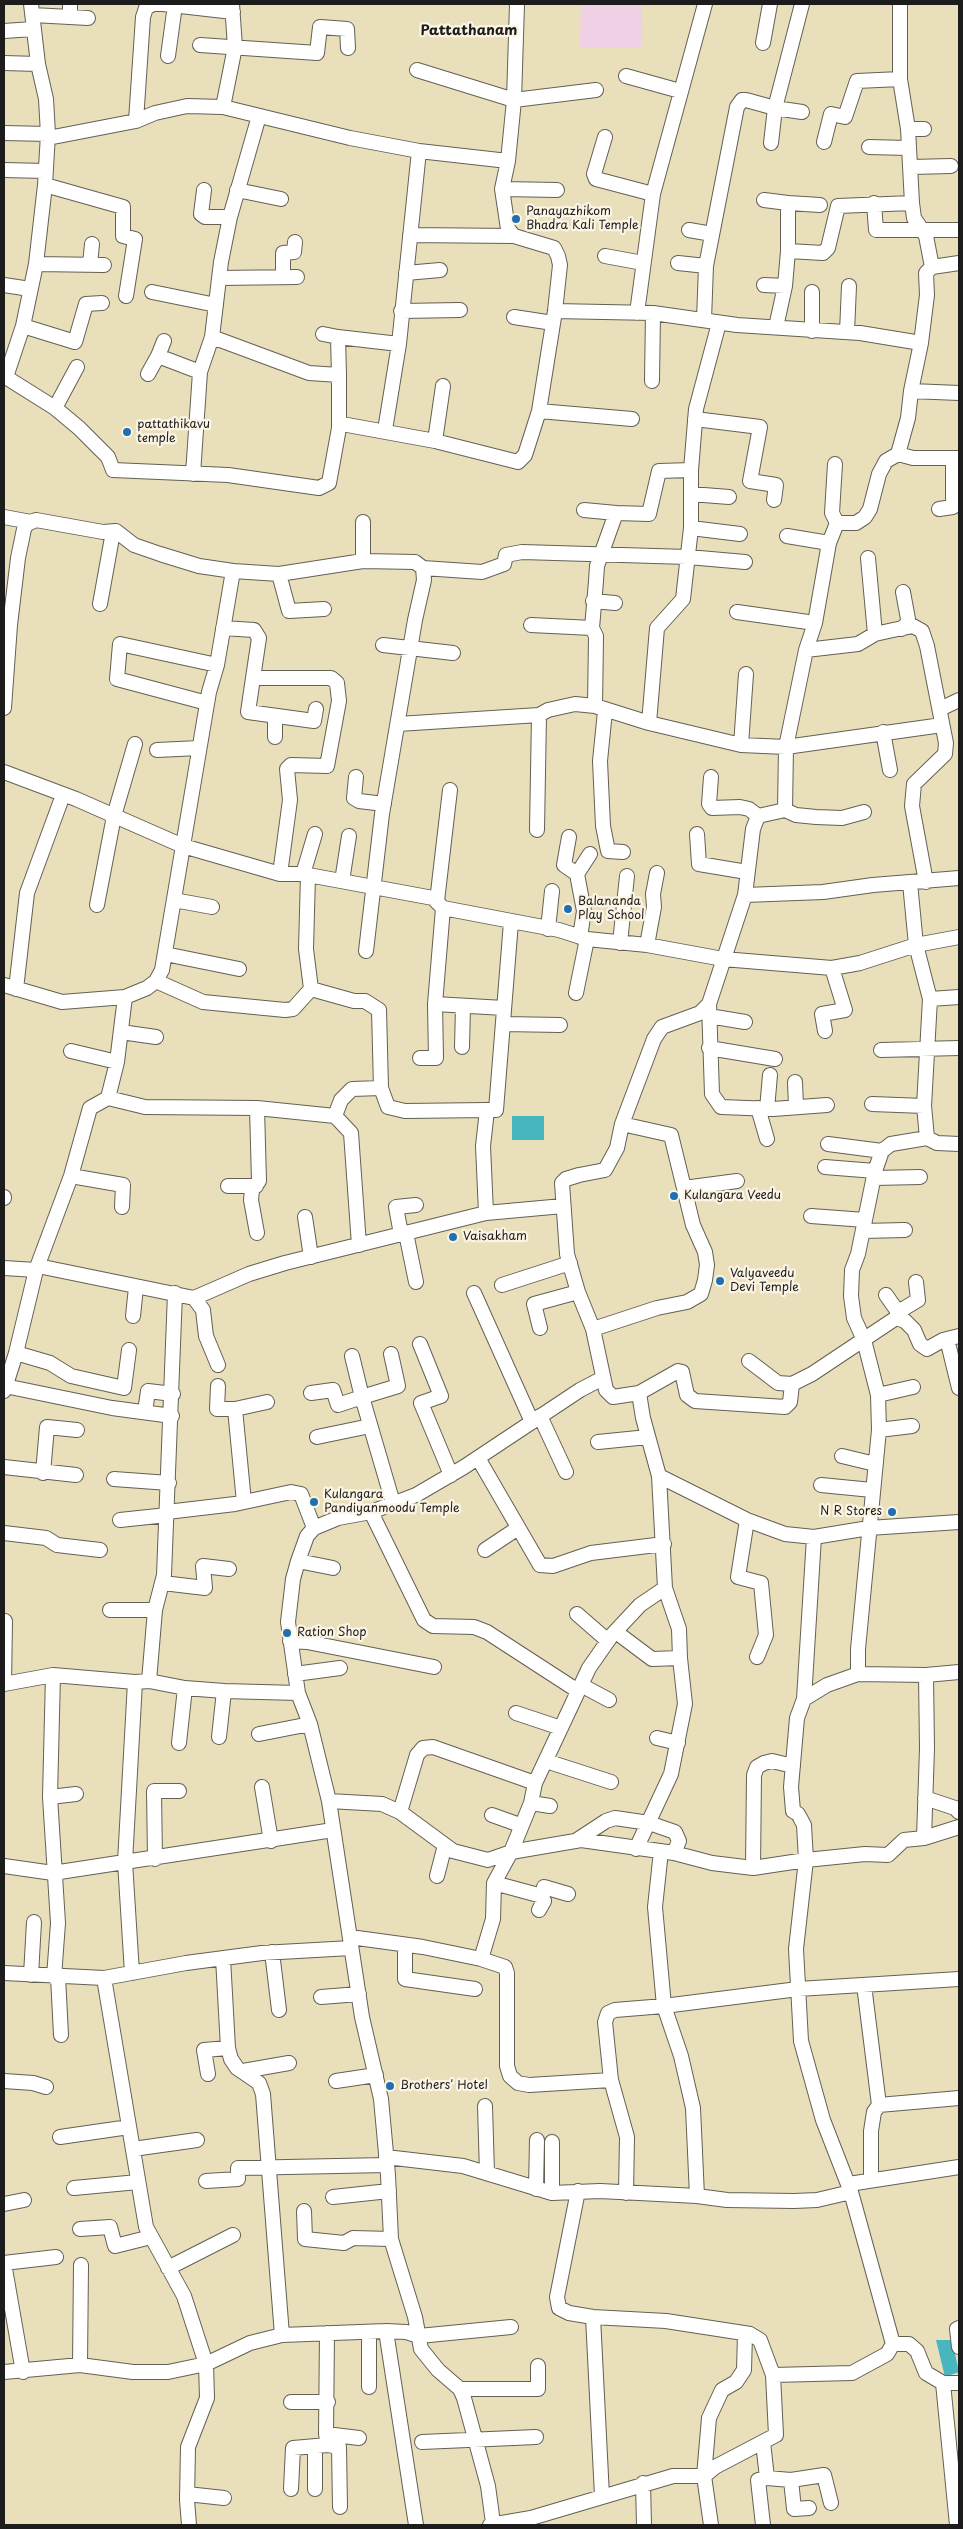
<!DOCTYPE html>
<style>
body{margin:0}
#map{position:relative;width:963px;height:2529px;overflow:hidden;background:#e9dfbb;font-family:"Playpen Sans",sans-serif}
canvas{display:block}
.frame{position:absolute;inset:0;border:5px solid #1c1c1c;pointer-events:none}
</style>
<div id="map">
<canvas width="963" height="2529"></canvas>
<div class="frame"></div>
</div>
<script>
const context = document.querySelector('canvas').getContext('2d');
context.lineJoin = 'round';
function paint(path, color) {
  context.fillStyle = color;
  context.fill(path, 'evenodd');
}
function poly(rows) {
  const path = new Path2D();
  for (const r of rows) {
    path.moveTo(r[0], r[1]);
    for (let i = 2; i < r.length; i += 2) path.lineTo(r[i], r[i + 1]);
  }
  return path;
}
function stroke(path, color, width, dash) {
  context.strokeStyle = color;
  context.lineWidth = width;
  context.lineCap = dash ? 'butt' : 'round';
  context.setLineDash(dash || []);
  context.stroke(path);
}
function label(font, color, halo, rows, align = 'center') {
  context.font = font + ' "Playpen Sans",sans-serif';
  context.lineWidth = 4.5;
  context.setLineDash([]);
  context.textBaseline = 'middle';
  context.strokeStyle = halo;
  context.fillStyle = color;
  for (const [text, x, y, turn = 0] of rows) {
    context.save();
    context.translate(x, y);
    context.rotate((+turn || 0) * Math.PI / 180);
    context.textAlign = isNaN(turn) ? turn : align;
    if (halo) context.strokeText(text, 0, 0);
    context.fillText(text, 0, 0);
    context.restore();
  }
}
paint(poly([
 [581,4,642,4,641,48,580,47]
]), '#f0d0e5');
paint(poly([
 [512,1116,544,1116,544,1140,512,1140],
 [936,2340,952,2340,959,2372,945,2377]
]), '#47b6bf');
const minor = poly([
 [33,15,88,18],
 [70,16,70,4],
 [4,31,33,29],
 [763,43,770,4],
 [200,45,317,53,320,27,347,29,348,48],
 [168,56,175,5],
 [4,63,38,64],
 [417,70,514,100,596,90],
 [626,76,680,91],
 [223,107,235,47,232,4],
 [136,121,143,17,146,8,153,4,163,4,233,12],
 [908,129,924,129],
 [4,133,48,134],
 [605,137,594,174,596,179,653,194],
 [48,138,136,121,155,113,187,106,223,107,350,138,419,151],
 [824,142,831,114,845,117,857,81,900,79],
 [771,143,775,108,802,112],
 [869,147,908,148],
 [911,167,951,166],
 [4,170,45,171],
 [45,185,123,207,123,236,135,239,126,296],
 [502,189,557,190],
 [204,190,201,214,205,217,230,217],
 [237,190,281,199],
 [764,200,788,203],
 [874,203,876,230,959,230],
 [689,230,712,234],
 [410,235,514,236],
 [788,251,788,203,820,205],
 [605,256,643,263],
 [678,263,706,266],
 [36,264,104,265],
 [90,264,92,244],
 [932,267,959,263],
 [406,273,440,270],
 [283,276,283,253,294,252,295,242],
 [219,278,297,277],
 [4,285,30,289],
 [764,285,785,286],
 [152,292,216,305],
 [401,311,460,310],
 [555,311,653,313,737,325,860,333,921,343],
 [637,313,653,194,705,4],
 [514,317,553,323],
 [704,320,706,266,737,107,742,100,746,100,775,108,802,4],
 [23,326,75,342,86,304,102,303],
 [776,327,785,286,788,251,823,253,828,248,838,206,912,203],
 [812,331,812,292],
 [847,332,849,286],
 [323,334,338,337,339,375],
 [212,337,309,373,339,375,339,428],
 [338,337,399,344],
 [164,341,158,356,200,372],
 [148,374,158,356],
 [4,376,55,408,79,428,108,457,113,470,228,475,319,488,329,483,339,428,342,424,435,441,518,462,525,455,539,411,555,311,560,265,558,256,554,248,514,236,508,229,502,189,508,161],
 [6,377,23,326,36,264,45,185,48,134,46,99,38,64,31,4],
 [652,381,653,313],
 [911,391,959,393],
 [55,408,77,367],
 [539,411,632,419],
 [695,419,760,427,750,481,776,485,774,500],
 [385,430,399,344,419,151,508,161,514,100,517,4],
 [435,441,443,386],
 [898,454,913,458,959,458],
 [835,464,832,513,837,523],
 [193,474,200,372,212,337,221,262,230,217,259,116],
 [691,494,729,497],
 [939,509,953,507,953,458],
 [584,510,616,513],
 [4,517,31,522],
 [363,522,363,561],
 [691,528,740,534],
 [787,536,829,543],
 [868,558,875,634],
 [423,568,482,572,504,564,506,555,522,552,688,557,745,562],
 [279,574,289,611,324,609],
 [593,601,615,603],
 [100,604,113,532],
 [737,612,815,623],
 [531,625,592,628],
 [223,628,254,630,259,638,253,678,331,678,337,683,339,701,327,766,291,765,287,769,290,800,280,874],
 [901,629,907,624,908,619,903,592],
 [383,645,453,653],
 [806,650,858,644,875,634,893,630,913,626,922,631,927,646,946,743,945,754,914,784,912,806,926,882],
 [253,678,248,712,314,721,316,709],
 [207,703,117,679,120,644,217,665],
 [595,706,596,636,592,628,596,581,597,566,616,513,649,514,659,471,691,470],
 [4,708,10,625,18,558,24,529,27,524,36,520,103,532,116,531,134,545,160,554,199,566,233,571,279,574,363,561,415,562,423,568,424,580,415,620,382,814,366,951],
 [940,709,959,700],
 [605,711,600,761,603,826,608,851,623,852],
 [649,723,657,628,683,599,691,528,691,470,696,409,719,323],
 [398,724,539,715,548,710,575,704,595,706,649,723,741,745,786,747,942,725],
 [883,732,890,770],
 [275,737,275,716],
 [741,745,746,674],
 [157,750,199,748],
 [4,772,76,799,183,846,280,874,303,874,433,898,443,908,559,930,587,939,647,945,723,959,832,968,860,963,916,945,959,937],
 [356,777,354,798,359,801,384,804],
 [711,777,709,804,712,808,740,807,749,809,758,816],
 [785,810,796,815,816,817,842,818,864,812],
 [537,830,539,715],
 [697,834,699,864,747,872],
 [569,837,564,865,577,874,584,911,580,937],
 [303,874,315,834],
 [577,874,590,854],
 [308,875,306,949,311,989,354,1001,365,1001,379,1010,381,1088,388,1107,405,1111,487,1110],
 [342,881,349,836],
 [745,895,823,892,873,885,959,878],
 [174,900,212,907],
 [437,901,450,790],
 [97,905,114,816,135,744],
 [443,908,435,1004,504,1008],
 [548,929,552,891],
 [620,943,627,876],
 [647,945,654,907,653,894,657,873],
 [165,954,239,969],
 [156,981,203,1002,285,1010,293,1009,311,989],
 [4,985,62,1002,125,997],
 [16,989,27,893,63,795],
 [576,993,587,939],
 [930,999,959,997],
 [709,1004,712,1094,721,1107,773,1109,827,1105],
 [709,1016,745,1022],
 [503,1024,560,1025],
 [825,1031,822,1014,845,1010,832,968],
 [121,1032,156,1037],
 [462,1047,463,1006],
 [709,1048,775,1059],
 [881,1050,959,1048],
 [71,1051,117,1062],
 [420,1058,436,1058,435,1004],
 [795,1082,796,1107],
 [108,1098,145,1107,257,1108,335,1116],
 [872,1104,924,1106],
 [257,1108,259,1181,252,1190,251,1200,257,1233],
 [758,1108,767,1139],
 [767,1109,770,1075],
 [927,1138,937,1143,959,1144],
 [828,1144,882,1151],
 [825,1167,875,1171],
 [71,1176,123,1185,122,1207],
 [874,1178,920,1177],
 [228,1186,256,1186],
 [684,1188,737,1181],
 [4,1198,4,1197],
 [486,1213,483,1146,487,1110,496,1110,511,922],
 [811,1216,865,1220],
 [305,1217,311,1257],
 [863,1231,905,1230],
 [406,1233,416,1282],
 [401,1234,396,1207,416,1205],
 [359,1245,351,1133,335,1116,341,1100,352,1089,381,1088],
 [38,1266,194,1298,249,1274,285,1263,486,1213,563,1206],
 [4,1268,36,1270],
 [502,1285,570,1263],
 [474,1293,532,1422],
 [886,1295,898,1312],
 [194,1298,203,1310,206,1336,218,1365],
 [133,1316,136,1287],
 [896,1318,898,1312,918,1300,916,1282],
 [540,1328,534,1304,578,1292],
 [593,1329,657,1308,687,1302,701,1294,705,1280,707,1265,705,1252,693,1225,671,1135,622,1124],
 [947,1339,959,1388],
 [420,1344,441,1396,421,1403,451,1475],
 [16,1353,50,1363,71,1376,124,1388,129,1350],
 [352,1356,362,1397,398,1386,391,1354],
 [749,1361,778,1383,792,1384],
 [5,1386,112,1408,172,1416],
 [218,1386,217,1409,235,1409,244,1502],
 [4,1391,16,1353,36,1270,71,1176,90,1108,108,1098,117,1062,125,997,147,988,156,981,162,970,209,692,217,665,233,571],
 [311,1393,333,1390,338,1405,362,1397,393,1503],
 [639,1393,678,1371,682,1372,687,1395,695,1401,785,1407,790,1402,792,1384,812,1374,896,1318,905,1321,914,1330,920,1344,927,1349,943,1340,959,1336],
 [878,1395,913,1387],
 [235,1409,267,1402],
 [145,1412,148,1391,173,1394],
 [540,1416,566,1472],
 [879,1430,912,1426],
 [317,1437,370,1426],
 [598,1442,648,1437],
 [842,1456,875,1464],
 [478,1458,540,1565,553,1566,591,1553,664,1544],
 [4,1467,76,1475],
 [43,1473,47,1427,77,1430],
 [659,1476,747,1520,785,1534,814,1537,869,1528,959,1522],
 [114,1479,169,1483],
 [821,1485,872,1490],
 [167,1512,235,1504,291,1492,301,1494,314,1528],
 [371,1512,424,1620,433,1626,474,1627,487,1632,578,1691],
 [120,1520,167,1515],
 [747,1520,738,1577,761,1583,766,1635,757,1657],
 [4,1533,46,1538,57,1545,100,1550],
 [485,1550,518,1528],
 [298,1561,333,1568],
 [163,1583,205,1588,203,1566,229,1569],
 [110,1610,155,1610],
 [577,1614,608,1641],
 [616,1632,652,1659,680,1658],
 [290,1641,307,1642,434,1667],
 [295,1674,340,1668],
 [858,1674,926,1675,959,1672],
 [53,1675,50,1797,58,1923,54,1977],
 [149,1681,155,1610,164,1575,175,1293],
 [4,1684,53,1675,135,1682,149,1681,185,1688,224,1691,298,1693],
 [4,1684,5,1621],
 [581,1685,609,1700],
 [804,1699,814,1537],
 [516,1713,561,1728],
 [259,1734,310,1724],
 [219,1737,224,1691],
 [657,1738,678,1743],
 [179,1743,185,1688],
 [546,1761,611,1782],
 [262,1787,271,1841],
 [50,1797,76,1794],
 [925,1798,955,1808,959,1812],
 [329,1801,382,1804,400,1812,453,1851,488,1860,511,1852,581,1840,674,1853,712,1863,753,1868,806,1860,865,1854,888,1855,904,1840,924,1838,959,1827],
 [531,1803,550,1806],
 [400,1812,417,1755,423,1748,433,1747,535,1783],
 [492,1815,520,1825],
 [924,1838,927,1748,926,1675],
 [577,1840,606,1821,615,1818,649,1823,675,1832,679,1841,674,1853],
 [636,1849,671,1774,685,1704,680,1658,679,1629,665,1588],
 [661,1851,655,1907,664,2006,681,2056,693,2108,697,2196],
 [155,1859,154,1791,179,1791],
 [4,1866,53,1873,333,1830],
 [753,1868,754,1775,757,1767,764,1763,772,1761,793,1766],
 [437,1876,445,1845],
 [494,1883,542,1896,544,1887,568,1894],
 [539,1910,544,1901,542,1896],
 [350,1937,423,1947,481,1959,493,1919,494,1883,511,1852,531,1803,535,1783,589,1668,612,1635,640,1605,665,1588,659,1476,643,1418,639,1393,613,1397,606,1390,593,1329,578,1292,567,1254,562,1183,566,1179,579,1175,605,1170,617,1148,622,1124,654,1039,662,1027,700,1013,709,1004,745,895,753,829,758,816,785,810,786,747,806,650,815,623,829,543,837,523,856,523,865,517,870,509,879,474,886,461,898,454,908,418,911,391,921,343,927,295,926,273,932,267,926,236,914,218,912,203,908,129,900,79,900,4],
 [405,1945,405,1979,475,1989],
 [272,1952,279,2010],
 [223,1958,228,2048,231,2059,237,2068,259,2083,263,2094,282,2335],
 [481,1959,505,1967,507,1973,507,2066,510,2076,518,2083,529,2085,611,2080],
 [4,1973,104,1978,186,1963,262,1953,351,1948],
 [132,1973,125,1862,135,1682],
 [31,1975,34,1922],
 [58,1977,61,2035],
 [104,1978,146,2227,184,2296,206,2364,207,2398,188,2447,187,2500,189,2525],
 [864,1985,879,2105],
 [321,1997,359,1994],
 [243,2071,289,2063],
 [208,2074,204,2050,228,2048],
 [4,2081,33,2083,46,2087],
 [336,2081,376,2075],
 [485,2106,487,2173],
 [60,2137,129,2127],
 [133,2149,197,2140],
 [386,2157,463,2166,552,2193,600,2191,697,2196,727,2200,794,2201,817,2200,851,2192],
 [871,2180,871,2131,874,2112,879,2105,959,2098],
 [206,2181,238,2179,238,2168,387,2165],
 [849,2184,959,2167],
 [74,2188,138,2182],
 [536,2189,537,2140],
 [578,2191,557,2297,559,2308,569,2313,593,2317,666,2321,750,2334,760,2340,773,2375],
 [552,2193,552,2142],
 [626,2193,627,2137,611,2080,605,2022,608,2013,615,2010,664,2006,798,1989,959,1979],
 [333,2197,389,2191],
 [4,2204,24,2200],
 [304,2211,305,2239,344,2243,353,2238,391,2239],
 [80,2229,110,2227,115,2246,151,2237],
 [4,2263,23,2372],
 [4,2263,56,2257],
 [168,2268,233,2235],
 [593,2317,602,2496],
 [959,2328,957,2329,959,2347],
 [386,2331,416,2525],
 [369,2332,369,2387],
 [327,2333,326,2434,328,2445,339,2447,340,2507],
 [893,2344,909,2344,917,2351,926,2373,943,2383,959,2383],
 [80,2365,81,2265],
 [4,2372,80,2365,133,2372,168,2372,206,2364,250,2343,282,2335,386,2331,406,2332,419,2336,511,2327],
 [943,2383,957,2525],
 [460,2389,538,2389,538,2366],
 [291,2402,328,2402],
 [326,2434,359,2438],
 [422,2442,536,2437],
 [763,2442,767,2478,791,2480,824,2475,831,2503],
 [791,2480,794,2509,809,2508],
 [643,2483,644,2525],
 [291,2489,293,2448,328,2445],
 [315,2489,315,2447],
 [187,2494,224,2498],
 [493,2523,488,2486,464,2398,460,2389,438,2370,421,2349,415,2317,391,2239,388,2175,381,2099,362,2017,329,1801,310,1724,298,1693,288,1622,293,1579,298,1561,307,1536,314,1528,338,1518,371,1512,416,1495,464,1467,580,1390,603,1378],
 [490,2525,531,2518,673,2476,704,2476,715,2467,776,2435,773,2375,852,2373,887,2354,893,2344,851,2192,823,2120,801,2041,796,1949,806,1860,804,1825,798,1814,793,1811,791,1787,797,1718,804,1699,827,1685,858,1674,858,1649,879,1430,878,1395,864,1340,854,1318,851,1296,852,1270,858,1254,875,1171,882,1151,891,1144,927,1138,924,1106,930,999,916,945,910,883],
 [711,2525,704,2476,709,2418,722,2390,736,2382,744,2370,745,2334],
 [763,2525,758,2480,767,2478]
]);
stroke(minor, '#646054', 16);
stroke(minor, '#fff', 14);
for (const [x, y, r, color] of [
 [516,219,5,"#1f6fb2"],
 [127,432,5,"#1f6fb2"],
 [568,909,5,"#1f6fb2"],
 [674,1196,5,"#1f6fb2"],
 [453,1237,5,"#1f6fb2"],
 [720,1281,5,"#1f6fb2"],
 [314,1502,5,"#1f6fb2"],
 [892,1512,5,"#1f6fb2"],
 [287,1633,5,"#1f6fb2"],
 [390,2086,5,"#1f6fb2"]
]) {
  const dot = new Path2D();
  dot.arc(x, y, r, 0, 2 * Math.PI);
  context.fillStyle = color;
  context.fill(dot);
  stroke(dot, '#fcf5e5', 2);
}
label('12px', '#1c1c1c', '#fcf5e5', [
 ["Panayazhikom",526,212],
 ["Bhadra Kali Temple",526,226],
 ["pattathikavu",137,425],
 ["temple",137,439],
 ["Balananda",578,902],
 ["Play School",578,916],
 ["Kulangara Veedu",684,1196],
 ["Vaisakham",463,1237],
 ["Valyaveedu",730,1274],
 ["Devi Temple",730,1288],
 ["Kulangara",324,1495],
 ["Pandiyanmoodu Temple",324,1509],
 ["N R Stores",882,1512,"right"],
 ["Ration Shop",297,1633],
 ["Brothers' Hotel",400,2086]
], 'left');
label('bold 14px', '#1c1c1c', '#fcf5e5', [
 ["Pattathanam",469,31]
]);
</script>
